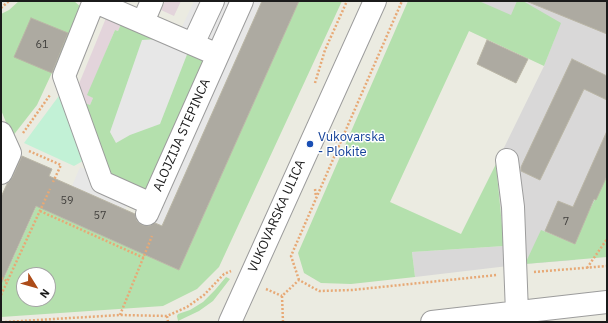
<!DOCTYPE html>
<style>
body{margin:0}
#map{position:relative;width:608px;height:323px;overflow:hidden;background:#ebebe1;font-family:"IBM Plex Sans",sans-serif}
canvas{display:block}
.frame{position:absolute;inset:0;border:2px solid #1b1b1b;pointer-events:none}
.north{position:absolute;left:16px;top:267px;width:40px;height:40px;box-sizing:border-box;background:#fff;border:1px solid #a4a4a4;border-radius:50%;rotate:127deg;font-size:11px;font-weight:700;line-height:16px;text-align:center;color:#1b1b1b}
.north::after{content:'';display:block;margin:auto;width:14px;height:18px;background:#ad4c19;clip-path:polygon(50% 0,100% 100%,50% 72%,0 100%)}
</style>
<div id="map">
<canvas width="608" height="323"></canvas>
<div class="frame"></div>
<div class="north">N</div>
</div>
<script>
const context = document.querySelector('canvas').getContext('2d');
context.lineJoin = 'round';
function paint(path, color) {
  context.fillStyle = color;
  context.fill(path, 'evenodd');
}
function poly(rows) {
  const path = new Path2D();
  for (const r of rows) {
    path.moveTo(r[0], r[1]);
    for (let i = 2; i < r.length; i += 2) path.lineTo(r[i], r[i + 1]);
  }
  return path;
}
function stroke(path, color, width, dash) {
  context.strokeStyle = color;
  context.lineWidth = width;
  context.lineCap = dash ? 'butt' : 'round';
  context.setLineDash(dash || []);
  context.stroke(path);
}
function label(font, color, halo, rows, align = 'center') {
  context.font = font + ' "IBM Plex Sans",sans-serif';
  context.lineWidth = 3;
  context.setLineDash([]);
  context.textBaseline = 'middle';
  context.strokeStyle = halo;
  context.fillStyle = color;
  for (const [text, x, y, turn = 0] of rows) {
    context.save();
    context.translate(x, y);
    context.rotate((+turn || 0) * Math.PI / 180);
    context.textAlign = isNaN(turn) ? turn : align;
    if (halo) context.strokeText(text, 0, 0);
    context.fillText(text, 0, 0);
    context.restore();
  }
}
paint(poly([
 [479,1,607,1,607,198,575,260,525,264,415,277,412,252,504,246,496,164,544,66,554,40]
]), '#d9d8d8');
paint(poly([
 [165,1,181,1,174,16,161,10],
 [106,18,121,24,118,31,115,30,88,95,93,98,90,106,79,101,82,94,76,91]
]), '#e3d4db');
paint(poly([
 [19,1,74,1,82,8,37,105,12,137,1,110,1,14,9,10],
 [299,1,342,1,219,267,197,289,163,306,1,317,1,275,5,276,45,187,47,211,179,270],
 [24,275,48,275,48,299,24,299],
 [408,1,479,1,511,15,517,1,523,1,561,23,544,66,469,31,390,202,461,234,496,164,504,246,412,252,415,277,351,284,321,283,304,273,298,253],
 [121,24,205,59,144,195,106,178,79,101,90,105,93,98,87,95,115,30,118,31],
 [607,176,607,257,525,264,541,230,575,244,588,213],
 [226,277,230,279,213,301,199,311,178,321,177,316,178,314,190,310,203,302,215,290]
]), '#b4e0ad');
paint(poly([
 [64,89,88,158,74,166,24,143]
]), '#c2f1d6');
paint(poly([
 [194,1,262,1,162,226,136,214,212,43,181,29],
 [158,39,188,52,160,124,130,135,116,143,110,132,142,40],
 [80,167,134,190,125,210,72,186]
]), '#e7e7e7');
const building = poly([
 [262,1,299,1,179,270,36,206,1,284,1,197,7,184,12,178,22,156,52,169,49,176,135,214,137,221,142,225,149,226,155,223,162,226,262,1],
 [527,1,607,1,607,34,526,1,527,1],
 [31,18,68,33,52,73,14,57,31,18],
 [487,40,528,59,516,83,477,64,487,40],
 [572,59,607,76,607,100,584,89,540,180,521,171,521,167,572,59],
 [607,131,607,176,596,200,594,199,575,244,545,231,558,201,573,207,607,131]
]);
paint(building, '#adaaa1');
stroke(building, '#bab6a6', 1);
const minor = poly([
 [93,1,218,55],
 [94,1,64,76,102,182,151,204],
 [143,22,152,1],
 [193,44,213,1],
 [1,133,10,153,1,173],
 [507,160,513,207,517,313],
 [147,214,242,1],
 [230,322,375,1],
 [432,322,607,302]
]);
stroke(minor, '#9c9c9c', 24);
stroke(poly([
 [1,8,9,1],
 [315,83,325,50,347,1],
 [23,133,50,95],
 [335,142,343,136],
 [29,151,61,165,53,182],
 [315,189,316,197],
 [40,211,144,258],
 [587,268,607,239],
 [534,272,607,266],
 [1,278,7,281],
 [299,280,291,256,402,1],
 [266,289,282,296],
 [1,295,50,189],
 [120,315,152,236],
 [5,322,120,315,167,316],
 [168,322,167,316,187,307,204,295,224,274,231,271],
 [283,322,282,296,299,280,319,291,352,290,497,275]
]), '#e7a976', 2.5, [2, 2]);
stroke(minor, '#fff', 22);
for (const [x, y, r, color] of [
 [310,144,4,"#1a4fb4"]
]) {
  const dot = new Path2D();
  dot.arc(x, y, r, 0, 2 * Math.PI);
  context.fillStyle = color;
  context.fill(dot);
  stroke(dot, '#fff', 1.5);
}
label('11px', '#403f3c', null, [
 ["61",42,45],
 ["59",67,201],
 ["57",100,216],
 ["7",566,222]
]);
label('13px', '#1b1b1b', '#fff', [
 ["ALOJZIJA STEPINCA",182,135,-66],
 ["VUKOVARSKA ULICA",277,216,-66]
]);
label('13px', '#164399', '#fff', [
 ["Vukovarska",318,137],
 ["- Plokite",318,152]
], 'left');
</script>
